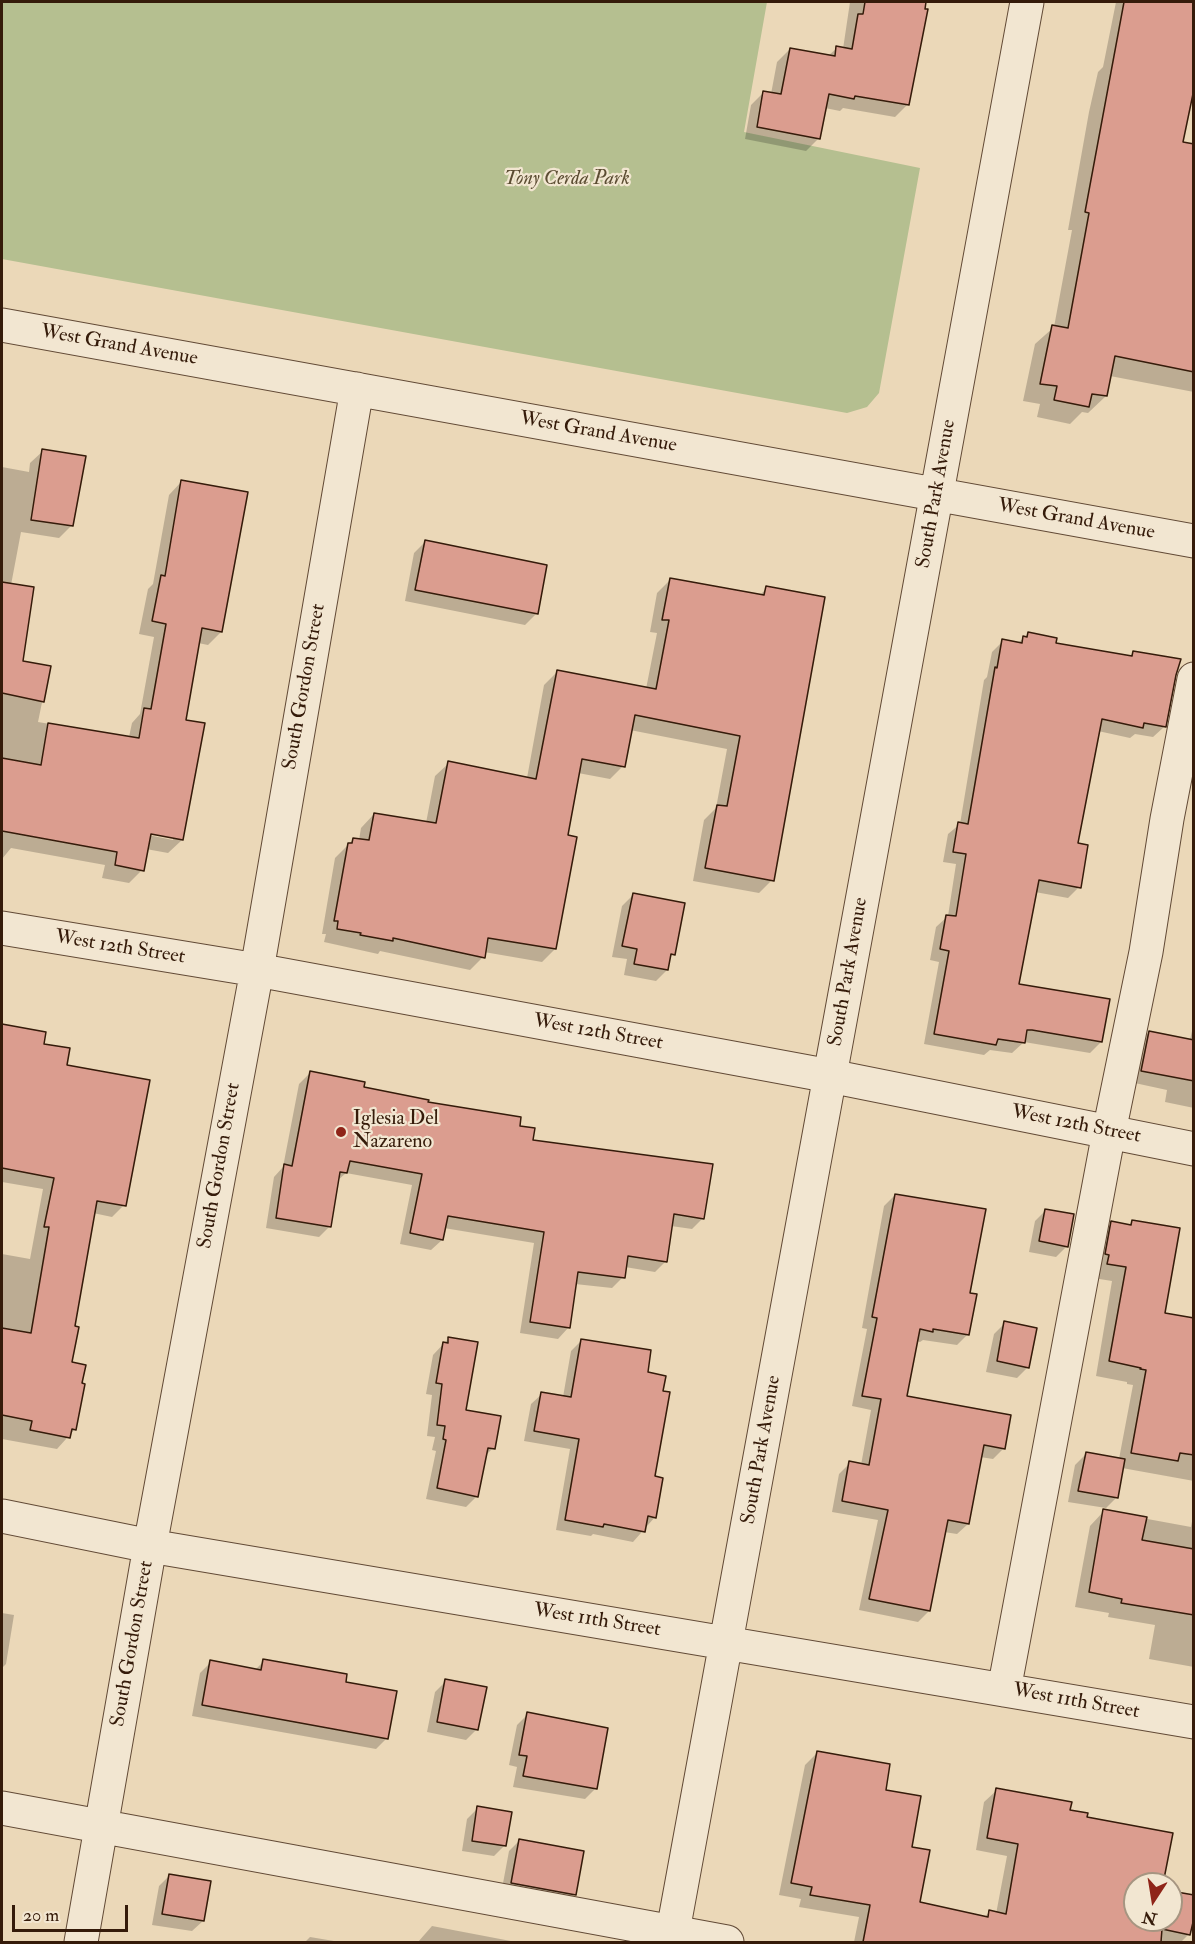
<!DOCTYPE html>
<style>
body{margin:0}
#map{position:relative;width:1195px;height:1944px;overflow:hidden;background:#ebd8b8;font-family:"IM FELL Double Pica",serif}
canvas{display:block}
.frame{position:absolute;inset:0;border:3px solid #351b0a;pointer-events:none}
.north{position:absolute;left:1123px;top:1872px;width:60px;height:60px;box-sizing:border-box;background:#f2e6d1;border:2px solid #a69581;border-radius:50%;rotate:192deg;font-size:16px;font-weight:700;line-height:24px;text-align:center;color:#351b0a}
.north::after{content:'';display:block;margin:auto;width:21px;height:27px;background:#8f2418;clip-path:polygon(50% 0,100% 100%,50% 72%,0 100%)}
.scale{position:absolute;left:12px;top:1905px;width:116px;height:27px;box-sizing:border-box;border:3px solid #351b0a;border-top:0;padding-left:8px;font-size:18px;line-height:21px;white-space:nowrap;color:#351b0a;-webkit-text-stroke:4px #f2e6d1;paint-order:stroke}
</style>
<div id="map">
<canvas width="1195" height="1944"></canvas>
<div class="frame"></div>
<div class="north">N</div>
<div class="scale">20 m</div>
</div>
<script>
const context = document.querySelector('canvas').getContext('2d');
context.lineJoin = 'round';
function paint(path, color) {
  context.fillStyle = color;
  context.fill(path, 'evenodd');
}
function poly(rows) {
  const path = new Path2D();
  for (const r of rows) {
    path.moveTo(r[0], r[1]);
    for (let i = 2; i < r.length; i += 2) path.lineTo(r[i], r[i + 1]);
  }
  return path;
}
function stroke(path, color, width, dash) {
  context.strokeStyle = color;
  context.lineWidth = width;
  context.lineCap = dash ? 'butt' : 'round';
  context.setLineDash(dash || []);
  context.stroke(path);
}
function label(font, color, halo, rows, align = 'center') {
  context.font = font + ' "IM FELL Double Pica",serif';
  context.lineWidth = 4.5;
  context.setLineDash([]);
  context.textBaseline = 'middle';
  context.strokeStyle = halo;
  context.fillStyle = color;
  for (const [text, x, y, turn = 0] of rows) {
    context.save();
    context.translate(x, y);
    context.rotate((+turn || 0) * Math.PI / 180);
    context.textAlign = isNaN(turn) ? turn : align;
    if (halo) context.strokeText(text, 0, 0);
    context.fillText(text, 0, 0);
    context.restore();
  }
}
paint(poly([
 [2,2,767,2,744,132,920,168,879,393,867,407,847,413,2,259]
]), '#b5bf90');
paint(poly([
 [850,2,925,2,908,104,895,117,843,108,840,111,825,108,819,138,806,151,745,139,751,105,764,92,771,94,777,62,790,49,828,56,837,48,843,49],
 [1116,2,1194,2,1194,81,1182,143,1194,145,1194,392,1110,376,1106,396,1088,413,1082,412,1070,424,1037,417,1040,404,1023,401,1035,344,1054,327,1072,230,1068,230,1089,112,1098,72,1103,67],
 [43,451,71,526,59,538,21,532,11,585,13,644,2,642,2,467,29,472,30,463],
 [182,481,221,632,208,645,198,643,184,721,182,840,168,853,146,849,142,870,129,883,102,878,105,865,11,848,2,859,2,658,49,668,38,722,129,737,132,723,140,714,154,637,139,634,148,589,153,584,169,495],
 [144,831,173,837,173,840,143,834],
 [425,542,536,614,525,625,405,601,414,553],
 [670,580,759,596,767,588,772,880,759,893,693,881,704,820,716,808,727,749,630,730,623,766,610,779,578,773,566,837,555,949,542,962,484,952,483,957,470,970,380,951,378,954,324,942,326,934,322,934,335,858,354,839,359,840,361,828,374,814,426,823,435,776,449,763,527,778,544,685,558,671,646,689,657,633,650,632,657,593],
 [1028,634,1054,644,1129,657,1134,652,1174,675,1164,727,1153,737,1135,734,1130,738,1098,731,1076,844,1079,887,1068,898,1035,892,1017,986,1101,1042,1090,1053,1024,1042,1012,1053,990,1050,984,1055,924,1044,939,962,930,960,936,927,948,916,956,864,943,862,948,834,960,824,984,680,987,677,992,652,1003,641,1018,643],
 [1194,765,1194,784,1191,783],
 [633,895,673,954,669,959,667,970,656,981,624,975,627,959,612,957,622,906],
 [1194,1022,1194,1108,1165,1102,1167,1090,1130,1082,1138,1044,1149,1032,1190,1040],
 [2,1025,44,1033,42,1045,66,1066,124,1205,112,1217,93,1213,73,1327,70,1363,75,1429,57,1449,2,1439,2,1254,30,1259,43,1189,2,1182],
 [310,1073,362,1089,518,1127,531,1141,703,1218,692,1229,671,1226,666,1261,655,1272,625,1267,623,1277,612,1288,575,1284,568,1328,558,1339,520,1333,534,1243,444,1228,442,1240,431,1250,400,1244,412,1185,346,1173,337,1181,330,1226,319,1237,266,1228,274,1177,283,1167,299,1084],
 [895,1195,969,1294,968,1334,957,1345,923,1340,920,1342,916,1341,905,1398,1004,1448,993,1459,980,1457,968,1524,957,1534,944,1532,929,1611,918,1622,859,1610,878,1520,832,1512,839,1474,850,1463,861,1465,871,1410,852,1406,867,1329,862,1328,884,1206],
 [1046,1210,1067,1246,1056,1257,1029,1252,1035,1221],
 [1132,1222,1164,1314,1194,1319,1194,1481,1122,1468,1117,1497,1106,1508,1068,1502,1075,1465,1086,1454,1119,1459,1133,1385,1127,1384,1127,1382,1096,1376,1112,1281,1093,1278,1097,1237,1112,1223,1128,1226],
 [1005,1323,1028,1367,1017,1378,986,1372,994,1334],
 [449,1338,464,1411,493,1448,484,1457,477,1496,466,1507,426,1499,436,1451,432,1450,435,1437,427,1436,432,1395,426,1394,433,1355],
 [582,1340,646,1374,655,1517,633,1542,593,1534,591,1536,556,1530,570,1449,524,1441,531,1404,542,1394,563,1397,571,1351],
 [1104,1511,1191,1527,1194,1511,1194,1667,1149,1659,1155,1625,1108,1617,1109,1613,1075,1607,1090,1526],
 [2,1613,14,1615,6,1664,2,1668],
 [264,1661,387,1738,376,1749,192,1716,200,1673,211,1662,255,1670],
 [446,1681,477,1729,466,1740,427,1732,435,1692],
 [528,1714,596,1788,585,1799,513,1787,517,1767,509,1765,517,1725],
 [817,1753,884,1791,910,1848,919,1904,984,1918,989,1912,996,1914,1007,1856,976,1850,984,1802,997,1790,1085,1818,1162,1884,1135,1884,1135,1920,1171,1920,1171,1892,1189,1934,1181,1942,1156,1942,1139,1939,1083,1914,1078,1942,854,1942,859,1917,799,1907,801,1899,779,1895,805,1765],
 [478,1808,505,1845,494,1856,462,1851,467,1819],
 [520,1840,575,1894,564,1905,501,1894,509,1851],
 [170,1875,203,1921,192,1931,152,1925,159,1886],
 [432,1926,516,1942,418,1942],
 [310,1937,340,1942,305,1942]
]), '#0003');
const building = poly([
 [865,2,926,2,925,9,928,9,909,105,855,96,854,99,829,94,820,139,757,127,763,91,781,94,790,48,835,56,836,46,852,49,858,14,863,14,865,2],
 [1124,2,1194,2,1194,89,1183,142,1194,144,1194,372,1115,356,1107,396,1092,394,1089,407,1054,400,1057,386,1040,384,1052,325,1068,328,1089,213,1085,212,1124,2],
 [42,449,86,456,73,526,31,520,42,449],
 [181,480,248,492,222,632,202,628,186,720,205,723,183,840,151,834,144,871,115,865,117,852,2,831,2,758,41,765,48,723,139,738,144,708,151,709,166,624,152,621,161,575,165,576,181,480],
 [425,540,547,565,538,614,415,590,425,540],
 [670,578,764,595,766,586,825,597,774,881,705,868,717,805,727,806,740,736,635,715,625,767,582,759,568,835,577,837,556,949,488,938,485,958,393,938,393,941,360,935,361,933,337,929,338,921,334,921,348,843,352,843,353,838,369,840,374,813,436,823,448,761,536,779,557,670,656,689,669,620,662,620,670,578],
 [2,582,34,587,23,661,51,666,44,702,2,693,2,582],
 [1028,632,1057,638,1056,643,1132,656,1133,651,1181,659,1176,675,1166,727,1144,723,1143,728,1102,719,1078,843,1088,845,1081,888,1039,880,1019,984,1110,999,1102,1042,1032,1030,1027,1030,1025,1043,998,1039,996,1045,934,1034,949,951,940,949,946,915,956,916,966,854,953,852,958,822,968,824,995,667,997,668,1002,639,1022,643,1023,636,1027,637,1028,632],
 [633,893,685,903,675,955,671,954,668,970,634,964,637,949,622,946,633,893],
 [2,1024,46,1032,44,1044,70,1048,67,1065,150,1080,126,1206,97,1201,75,1326,79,1327,72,1362,86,1365,82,1383,85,1384,76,1430,72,1429,70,1438,30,1430,32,1421,2,1415,2,1328,31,1333,49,1227,44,1227,54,1178,2,1168,2,1024],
 [1149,1031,1194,1040,1194,1081,1141,1071,1149,1031],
 [310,1071,365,1082,364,1087,429,1100,428,1102,521,1117,520,1126,535,1128,533,1140,713,1164,704,1219,674,1214,667,1262,628,1256,625,1278,578,1272,570,1328,530,1322,544,1232,448,1216,443,1240,410,1233,422,1174,350,1161,347,1173,340,1172,331,1227,276,1218,284,1164,292,1166,310,1071],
 [895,1194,986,1209,970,1293,977,1294,969,1335,933,1329,933,1332,920,1329,907,1396,1011,1415,1005,1449,984,1445,969,1524,948,1520,930,1611,869,1599,888,1510,842,1501,849,1461,869,1465,881,1399,862,1396,877,1318,872,1317,895,1194],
 [1045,1209,1074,1214,1068,1247,1039,1241,1045,1209],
 [1132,1220,1180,1228,1165,1313,1194,1318,1194,1455,1180,1453,1178,1461,1131,1453,1146,1370,1140,1369,1141,1368,1109,1361,1126,1267,1107,1264,1109,1255,1105,1254,1111,1221,1131,1225,1132,1220],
 [1004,1321,1037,1328,1029,1368,997,1361,1004,1321],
 [448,1337,478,1342,466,1410,501,1416,495,1449,488,1448,478,1497,437,1488,446,1440,443,1439,445,1426,437,1425,442,1384,436,1383,443,1342,448,1343,448,1337],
 [581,1339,651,1350,648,1372,666,1376,663,1391,670,1392,655,1476,663,1478,656,1518,648,1516,645,1532,604,1524,603,1527,565,1520,579,1439,534,1431,541,1392,571,1397,581,1339],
 [1086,1452,1125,1459,1118,1498,1078,1491,1086,1452],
 [1103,1509,1147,1517,1142,1540,1194,1549,1194,1615,1121,1603,1122,1599,1089,1592,1103,1509],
 [263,1659,347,1674,346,1682,397,1691,388,1739,202,1705,210,1660,261,1670,263,1659],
 [445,1679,487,1687,478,1730,437,1722,445,1679],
 [527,1712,608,1728,597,1789,523,1776,527,1756,519,1755,527,1712],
 [817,1751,890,1764,886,1790,921,1796,912,1847,930,1850,920,1902,988,1917,989,1910,1006,1914,1018,1844,987,1838,996,1788,1072,1802,1070,1810,1088,1813,1087,1817,1173,1833,1163,1884,1135,1884,1135,1920,1171,1920,1171,1891,1194,1895,1194,1918,1190,1935,1162,1929,1161,1942,863,1942,870,1905,810,1895,812,1887,791,1883,817,1751],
 [477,1806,512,1812,506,1846,472,1841,477,1806],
 [519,1839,584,1851,576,1895,511,1883,519,1839],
 [169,1874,211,1881,204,1921,162,1914,169,1874]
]);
paint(building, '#db9d8f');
stroke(building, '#351b0a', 1.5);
const minor = poly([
 [2,325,1194,541],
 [2,928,257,970,830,1076,1194,1149],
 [2,1516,150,1546,1194,1722],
 [1004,1690,1109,1132,1146,952,1167,819,1194,679],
 [2,1808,727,1942],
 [81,1942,150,1546,257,970,357,389],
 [671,1942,1027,2]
]);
stroke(minor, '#624a36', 35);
stroke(minor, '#f2e6d1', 33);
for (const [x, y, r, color] of [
 [341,1132,6,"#8f2418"]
]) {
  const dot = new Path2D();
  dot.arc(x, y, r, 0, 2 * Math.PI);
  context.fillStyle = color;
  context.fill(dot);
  stroke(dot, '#f2e6d1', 2);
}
label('italic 20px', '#5b4c32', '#f2e6d1', [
 ["Tony Cerda Park",567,180]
]);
label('20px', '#351b0a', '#f2e6d1', [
 ["West Grand Avenue",119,346,10],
 ["West Grand Avenue",598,433,10],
 ["South Park Avenue",937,494,-80],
 ["West Grand Avenue",1076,520,10],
 ["South Gordon Street",305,687,-80],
 ["West 12th Street",120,948,9],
 ["South Park Avenue",849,972,-80],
 ["West 12th Street",598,1033,10],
 ["West 12th Street",1076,1125,11],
 ["South Gordon Street",220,1166,-80],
 ["South Park Avenue",762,1450,-80],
 ["West 11th Street",597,1621,9],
 ["South Gordon Street",133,1644,-80],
 ["West 11th Street",1076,1702,10]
]);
label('20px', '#351b0a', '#f2e6d1', [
 ["Iglesia Del",353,1120],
 ["Nazareno",353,1143]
], 'left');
</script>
